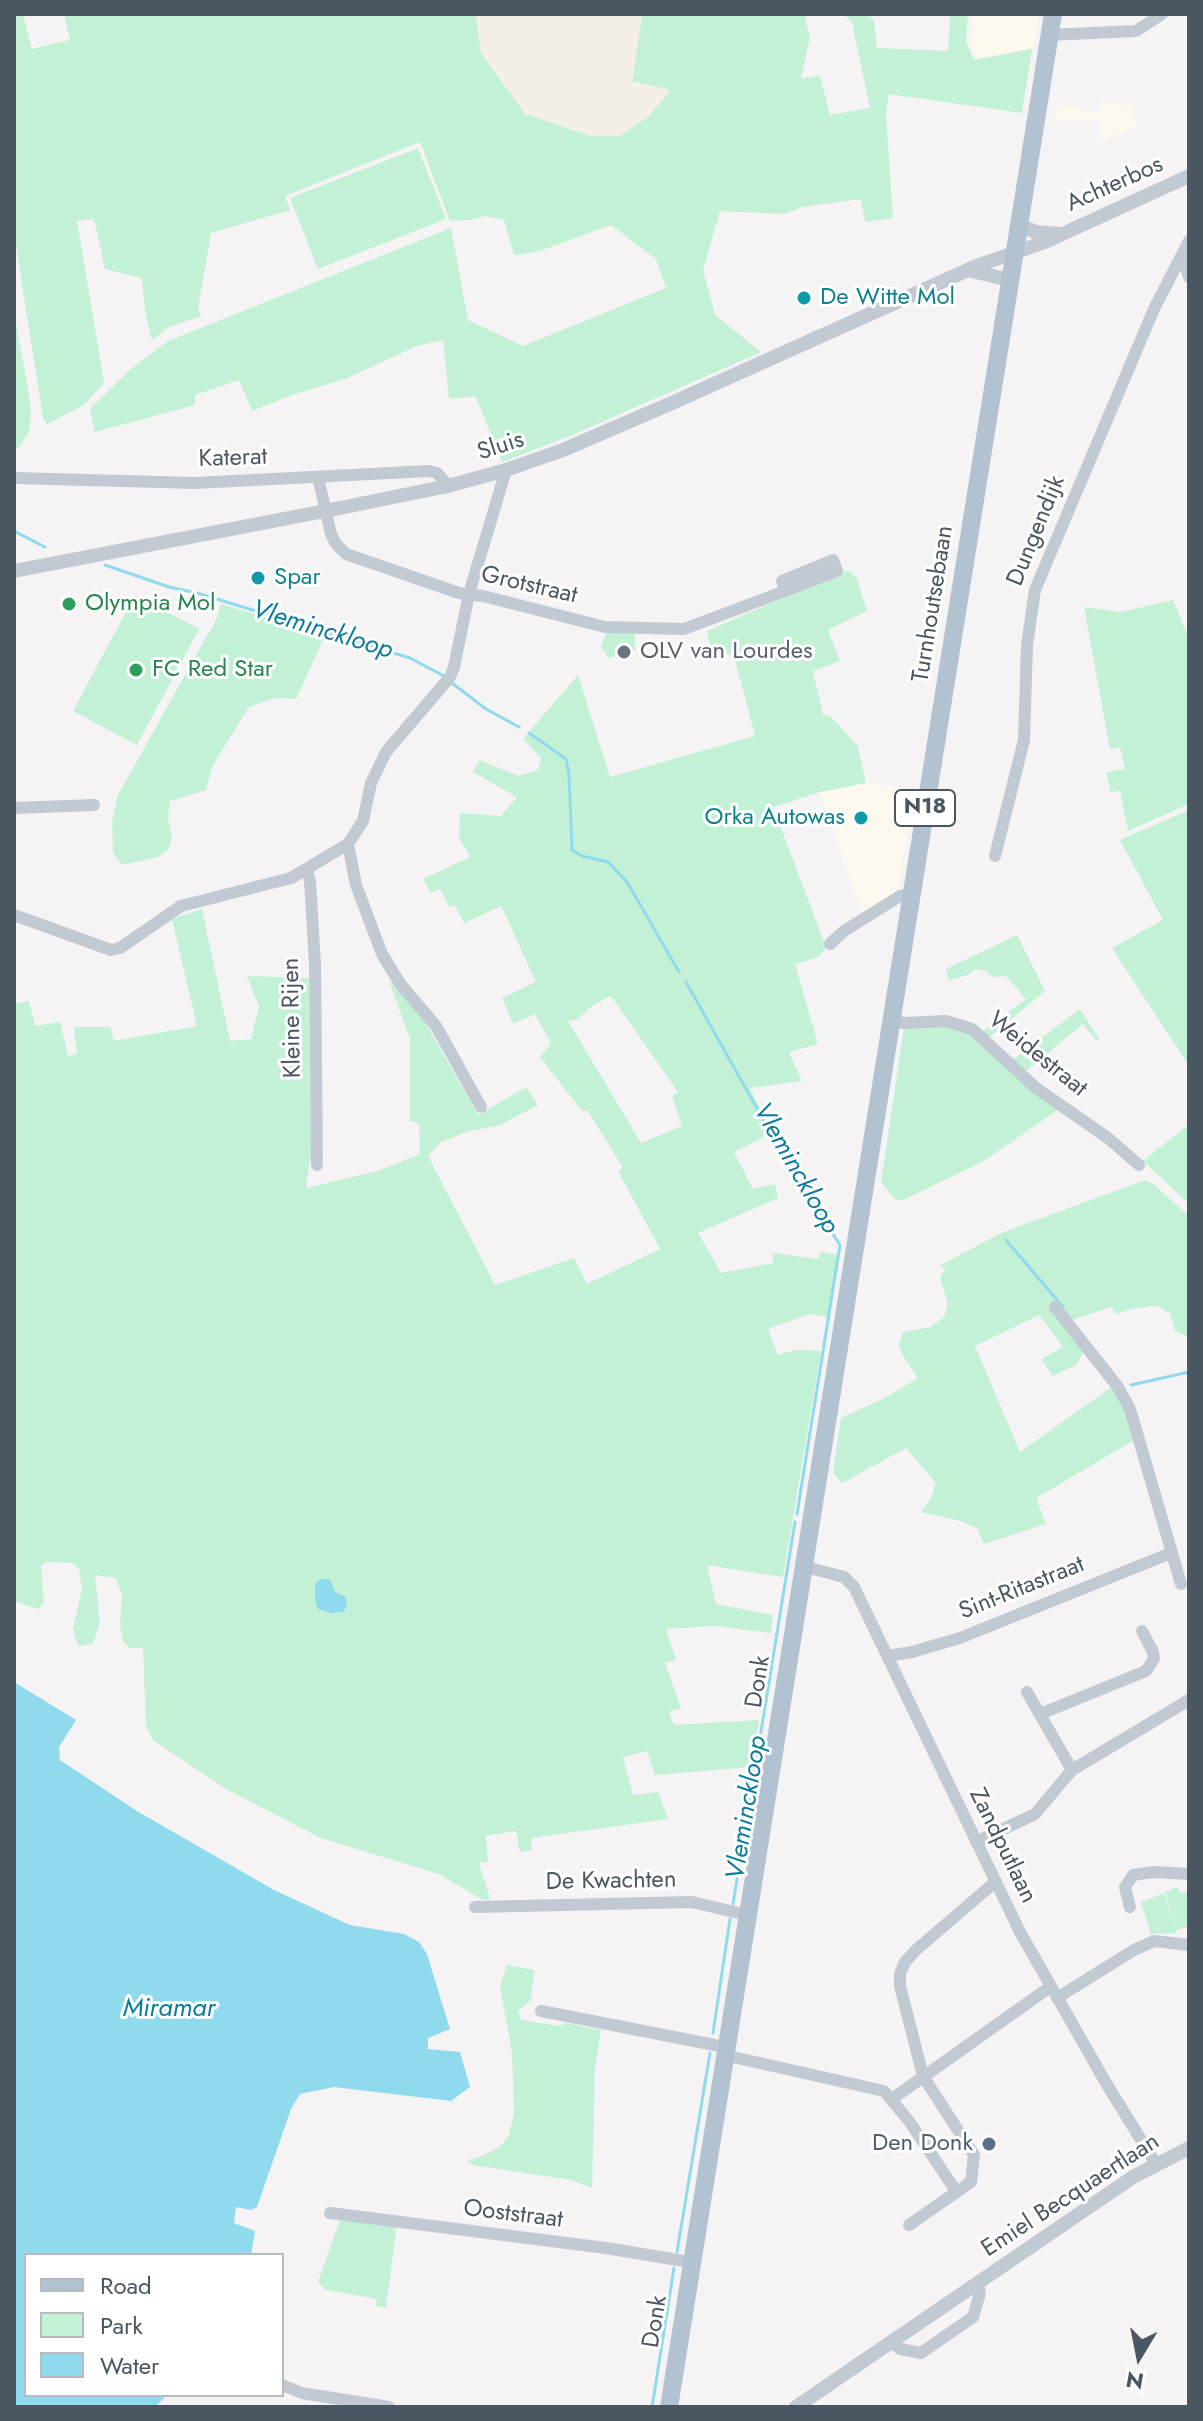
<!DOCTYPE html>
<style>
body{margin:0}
#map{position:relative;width:1203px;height:2421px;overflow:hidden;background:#f5f3f3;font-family:Jost,sans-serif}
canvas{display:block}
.frame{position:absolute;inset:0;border:16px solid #4a5661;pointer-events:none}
.legend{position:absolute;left:24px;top:2253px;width:260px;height:144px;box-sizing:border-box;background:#fff;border:2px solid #b7bbc0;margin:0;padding:10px 14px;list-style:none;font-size:24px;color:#4a5661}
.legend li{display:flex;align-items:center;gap:16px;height:40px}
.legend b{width:40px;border:2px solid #b7bbc0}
.north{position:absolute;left:1099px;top:2317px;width:80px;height:80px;-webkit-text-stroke:6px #fff;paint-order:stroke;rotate:190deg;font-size:22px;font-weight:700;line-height:32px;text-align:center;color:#4a5661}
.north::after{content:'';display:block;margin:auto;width:28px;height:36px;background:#4a5661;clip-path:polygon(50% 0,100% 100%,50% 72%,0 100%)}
</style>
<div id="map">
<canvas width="1203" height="2421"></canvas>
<div class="frame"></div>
<ul class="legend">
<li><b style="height:10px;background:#b3c2d1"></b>Road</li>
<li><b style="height:22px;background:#c3f1d5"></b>Park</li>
<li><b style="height:22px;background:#90daee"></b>Water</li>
</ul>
<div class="north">N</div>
</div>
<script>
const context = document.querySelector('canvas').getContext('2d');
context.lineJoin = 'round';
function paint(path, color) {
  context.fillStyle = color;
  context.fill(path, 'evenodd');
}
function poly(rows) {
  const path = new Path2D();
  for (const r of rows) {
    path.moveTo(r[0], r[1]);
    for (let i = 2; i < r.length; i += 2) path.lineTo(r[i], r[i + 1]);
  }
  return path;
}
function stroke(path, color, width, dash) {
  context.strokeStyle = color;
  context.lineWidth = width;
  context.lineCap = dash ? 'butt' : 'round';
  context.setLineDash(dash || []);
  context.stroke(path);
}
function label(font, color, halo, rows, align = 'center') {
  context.font = font + ' Jost,sans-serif';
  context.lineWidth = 6;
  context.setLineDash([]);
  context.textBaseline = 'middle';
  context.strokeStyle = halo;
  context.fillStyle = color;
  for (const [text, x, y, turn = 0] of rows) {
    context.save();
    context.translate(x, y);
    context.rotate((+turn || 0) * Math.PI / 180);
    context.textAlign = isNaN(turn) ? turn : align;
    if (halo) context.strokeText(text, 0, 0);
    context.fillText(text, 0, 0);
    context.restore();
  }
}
paint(poly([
 [972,14,1040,14,1034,48,976,58,970,46],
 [1100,101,1131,106,1137,126,1099,142,1099,120,1055,121,1058,106,1080,106,1080,111,1093,112,1099,109],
 [866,783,914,790,898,892,861,912,820,792]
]), '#fdf9ef');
paint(poly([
 [14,14,23,14,32,49,70,40,64,14,476,14,481,53,670,90,632,82,642,14,804,14,810,38,801,78,820,76,830,115,870,108,852,22,843,14,867,14,874,21,877,48,948,51,950,14,968,14,966,42,974,60,1032,49,1022,113,889,94,886,113,893,218,865,222,861,199,802,207,785,214,720,211,703,270,715,315,761,352,570,436,502,462,476,397,449,398,443,340,417,346,345,379,295,394,252,411,239,380,195,395,195,405,95,432,90,409,132,368,168,341,451,228,468,320,523,346,666,288,656,259,611,225,537,252,514,255,504,220,485,216,471,220,450,221,420,142,285,196,290,210,211,233,198,308,201,316,169,327,152,340,145,311,142,278,105,269,94,219,77,221,104,383,84,405,47,424,43,418,14,233],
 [418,148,446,219,318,269,290,198],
 [14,311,31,407,29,432,19,447,14,449],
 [845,571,851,572,856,577,867,611,828,630,840,661,813,671,823,715,829,715,857,745,866,783,820,792,773,807,826,947,819,957,795,964,818,1044,789,1052,802,1081,750,1088,772,1133,734,1152,753,1189,775,1184,778,1198,698,1233,721,1273,773,1263,773,1253,818,1259,820,1252,838,1254,829,1317,810,1314,768,1329,778,1355,795,1350,821,1351,783,1577,707,1565,716,1604,773,1615,771,1633,715,1626,666,1629,676,1660,665,1663,681,1708,669,1712,674,1725,759,1720,752,1767,655,1775,647,1751,623,1757,633,1795,658,1792,668,1819,531,1838,532,1850,520,1852,516,1831,486,1836,488,1862,479,1863,490,1899,483,1900,439,1874,321,1838,226,1789,153,1740,146,1726,143,1648,129,1648,123,1641,120,1625,122,1596,116,1578,95,1575,100,1622,93,1644,78,1646,73,1629,82,1589,79,1569,72,1563,47,1562,41,1565,44,1604,38,1609,14,1601,14,1004,29,1001,35,1026,60,1022,68,1056,77,1054,74,1027,110,1027,114,1041,197,1026,172,919,202,909,230,1041,251,1039,259,1006,247,976,309,978,311,1153,306,1188,378,1171,420,1154,419,1123,410,1121,410,1039,389,981,418,1010,478,1115,526,1087,538,1105,498,1126,469,1131,441,1142,428,1156,495,1285,574,1258,587,1284,660,1249,618,1171,623,1168,588,1111,582,1111,540,1057,551,1043,535,1014,513,1024,502,998,536,982,501,906,464,923,454,904,449,907,440,889,431,893,423,879,470,857,459,837,460,813,501,816,517,797,473,772,479,760,519,776,538,770,541,758,523,739,578,675,610,777,755,736,734,656,710,647,707,631],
 [611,996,678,1092,672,1096,682,1126,641,1143,568,1021,576,1020,593,1005],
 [135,595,199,629,137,745,73,711],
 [1173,600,1189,639,1189,804,1128,831,1120,791,1111,792,1106,772,1125,769,1120,747,1110,749,1084,607,1121,612],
 [221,604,325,635,296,699,275,698,249,707,213,765,206,790,170,801,168,817,172,837,168,850,158,857,123,865,113,853,112,822,118,795,217,618],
 [607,631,635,631,635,650,609,658,601,647],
 [1189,810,1189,1066,1112,948,1163,920,1120,840],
 [1017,935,1045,991,988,1038,982,1032,1026,999,1006,976,993,977,984,970,975,969,968,975,949,980,946,969],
 [1080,1009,1099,1039,1096,1040,1083,1024,1026,1071,1012,1060],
 [946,1024,971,1034,1058,1110,982,1162,903,1200,896,1200,881,1182,904,1027],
 [1189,1124,1189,1204,1143,1161],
 [1145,1180,1152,1183,1189,1216,1189,1337,1175,1331,1170,1313,1157,1306,1135,1308,1116,1314,1111,1307,1066,1322,1085,1348,1077,1364,1053,1376,1041,1359,1063,1347,1039,1315,975,1346,1020,1452,1113,1386,1118,1393,1136,1439,1036,1498,1046,1524,984,1544,977,1528,960,1521,921,1512,931,1498,936,1483,906,1448,842,1483,833,1472,841,1418,885,1398,918,1378,902,1354,899,1345,903,1332,931,1327,944,1317,948,1304,940,1277,946,1268,939,1266,1001,1233],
 [1177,1887,1180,1892,1189,1893,1189,1926,1176,1930,1177,1933,1151,1934,1141,1902,1164,1893,1176,1929,1165,1892],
 [507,1965,534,1970,531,2000,518,2011,521,2020,560,2026,566,2023,601,2030,595,2069,592,2188,571,2180,473,2165,467,2160,475,2159,500,2147,509,2135,514,2113,512,2053,500,1986],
 [341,2217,397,2225,386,2308,376,2306,377,2299,326,2290,318,2282]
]), '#c3f1d5');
paint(poly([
 [476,14,642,14,632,81,671,90,648,117,620,136,590,136,525,114,481,53]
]), '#f5f0e5');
paint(poly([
 [321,1579,330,1579,335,1592,346,1597,347,1606,343,1612,331,1613,318,1609,315,1599,315,1584],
 [14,1682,76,1720,59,1747,60,1760,137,1811,274,1890,350,1925,404,1934,419,1942,427,1954,450,2029,428,2038,428,2049,460,2052,470,2087,451,2101,334,2087,300,2094,291,2109,257,2207,251,2210,236,2207,234,2223,255,2231,251,2255,26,2255,26,2395,167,2395,155,2407,14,2407]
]), '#90daee');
stroke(poly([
 [14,531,45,547],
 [105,565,169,587,197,593,410,658,444,676],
 [452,683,486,709,519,727],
 [529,733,566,759,569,774,572,850,582,856,608,862,627,882,679,972],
 [686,982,795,1176,840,1245,797,1514],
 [1006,1240,1063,1307],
 [1131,1385,1189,1372],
 [733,1904,795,1522],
 [713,2033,730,1919],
 [677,2252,710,2053],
 [652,2407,674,2268]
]), '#90daee', 3);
stroke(poly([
 [1049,35,1136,31,1162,14],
 [1183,257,1189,277],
 [318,477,331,534,336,544,346,554,459,593,483,596,605,627,684,629,785,591,837,571,833,560,782,581,785,591],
 [14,478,195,483,429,471,437,473,448,486],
 [14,808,94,805],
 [995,856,1024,740,1027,645,1035,590,1154,309,1189,241],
 [307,870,310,881,315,964,317,1165],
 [14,915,111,950,120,948,181,906,291,878,348,844],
 [830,944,844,931,900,896,911,894],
 [891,1021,904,1023,946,1021,972,1029,1036,1088,1108,1138,1139,1165],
 [481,1107,436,1026,401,985,382,954,356,885,348,844,363,821,371,783,386,752,450,677,454,667,469,594,506,470],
 [1055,1307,1118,1387,1130,1409,1181,1584],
 [802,1566,844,1577,854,1587,1020,1932,1106,2083,1156,2164],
 [888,1656,912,1652,960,1638,1171,1553],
 [1027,1692,1072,1770],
 [1040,1714,1146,1671,1154,1659,1153,1652,1142,1631],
 [976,1842,1035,1814,1072,1770,1189,1700],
 [475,1907,692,1902,747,1915],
 [1130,1907,1125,1887,1133,1875,1154,1872,1189,1874],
 [1057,1998,1134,1950,1154,1941,1189,1945],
 [541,2011,725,2047],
 [724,2055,884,2091,909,2121,956,2191],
 [892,2099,1050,1987],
 [330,2213,606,2248,690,2262],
 [909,2225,971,2182,974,2155,923,2076,900,1986,900,1974,905,1962,916,1950,994,1883],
 [891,2342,900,2349,921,2353,973,2317,980,2293,977,2283],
 [282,2385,302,2393,389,2407]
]), '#c1cad2', 12);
stroke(poly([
 [1019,225,1036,232,1059,234],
 [972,271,1010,280],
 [14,571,325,511,448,486,506,470,563,450,672,403,979,265,1045,242,1189,176],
 [796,2407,1133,2177,1189,2148]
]), '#c1cad2', 14);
stroke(poly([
 [669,2407,1053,14]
]), '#b3c2d1', 18);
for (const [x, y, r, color] of [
 [804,298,8,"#0f9aa8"],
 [258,578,8,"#0f9aa8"],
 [69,604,8,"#2e9e5b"],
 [624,652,8,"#6b7280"],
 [136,670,8,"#2e9e5b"],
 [861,818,8,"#0f9aa8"],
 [989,2144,8,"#5c6f8a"]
]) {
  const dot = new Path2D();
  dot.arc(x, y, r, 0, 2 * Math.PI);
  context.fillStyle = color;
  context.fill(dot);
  stroke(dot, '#fff', 3);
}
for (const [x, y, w] of [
 [925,808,60]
]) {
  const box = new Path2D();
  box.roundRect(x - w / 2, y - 18, w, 36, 6);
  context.fillStyle = '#fff';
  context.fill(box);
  stroke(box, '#4a5661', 2);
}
label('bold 22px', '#4a5661', null, [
 ["N18",925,808]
]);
label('24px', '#4a5661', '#fff', [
 ["Achterbos",1115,185,-24],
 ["Sluis",501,447,-18],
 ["Katerat",233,459,-2],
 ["Dungendijk",1037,531,-68],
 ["Grotstraat",529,586,13],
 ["Turnhoutsebaan",934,604,-81],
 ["Kleine Rijen",293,1018,-91],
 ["Weidestraat",1037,1055,39],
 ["Sint-Ritastraat",1022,1589,-22],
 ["Donk",759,1682,-81],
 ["Zandputlaan",1002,1846,64],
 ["De Kwachten",611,1882,-1],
 ["Emiel Becquaertlaan",1071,2196,-33],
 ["Ooststraat",513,2215,7],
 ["Donk",656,2322,-81]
]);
label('24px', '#0d838f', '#fff', [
 ["De Witte Mol",820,298],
 ["Spar",274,578],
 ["Orka Autowas",845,818,"right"]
], 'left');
label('24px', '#27864d', '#fff', [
 ["Olympia Mol",85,604],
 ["FC Red Star",152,670]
], 'left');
label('24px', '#5b616d', '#fff', [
 ["OLV van Lourdes",640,652]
], 'left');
label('24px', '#4e5e75', '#fff', [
 ["Den Donk",973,2144]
], 'right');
label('italic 26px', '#0c7c9b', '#fff', [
 ["Vleminckloop",322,631,17],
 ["Vleminckloop",795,1169,60],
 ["Vleminckloop",748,1808,-81],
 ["Miramar",169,2010]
]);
</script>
